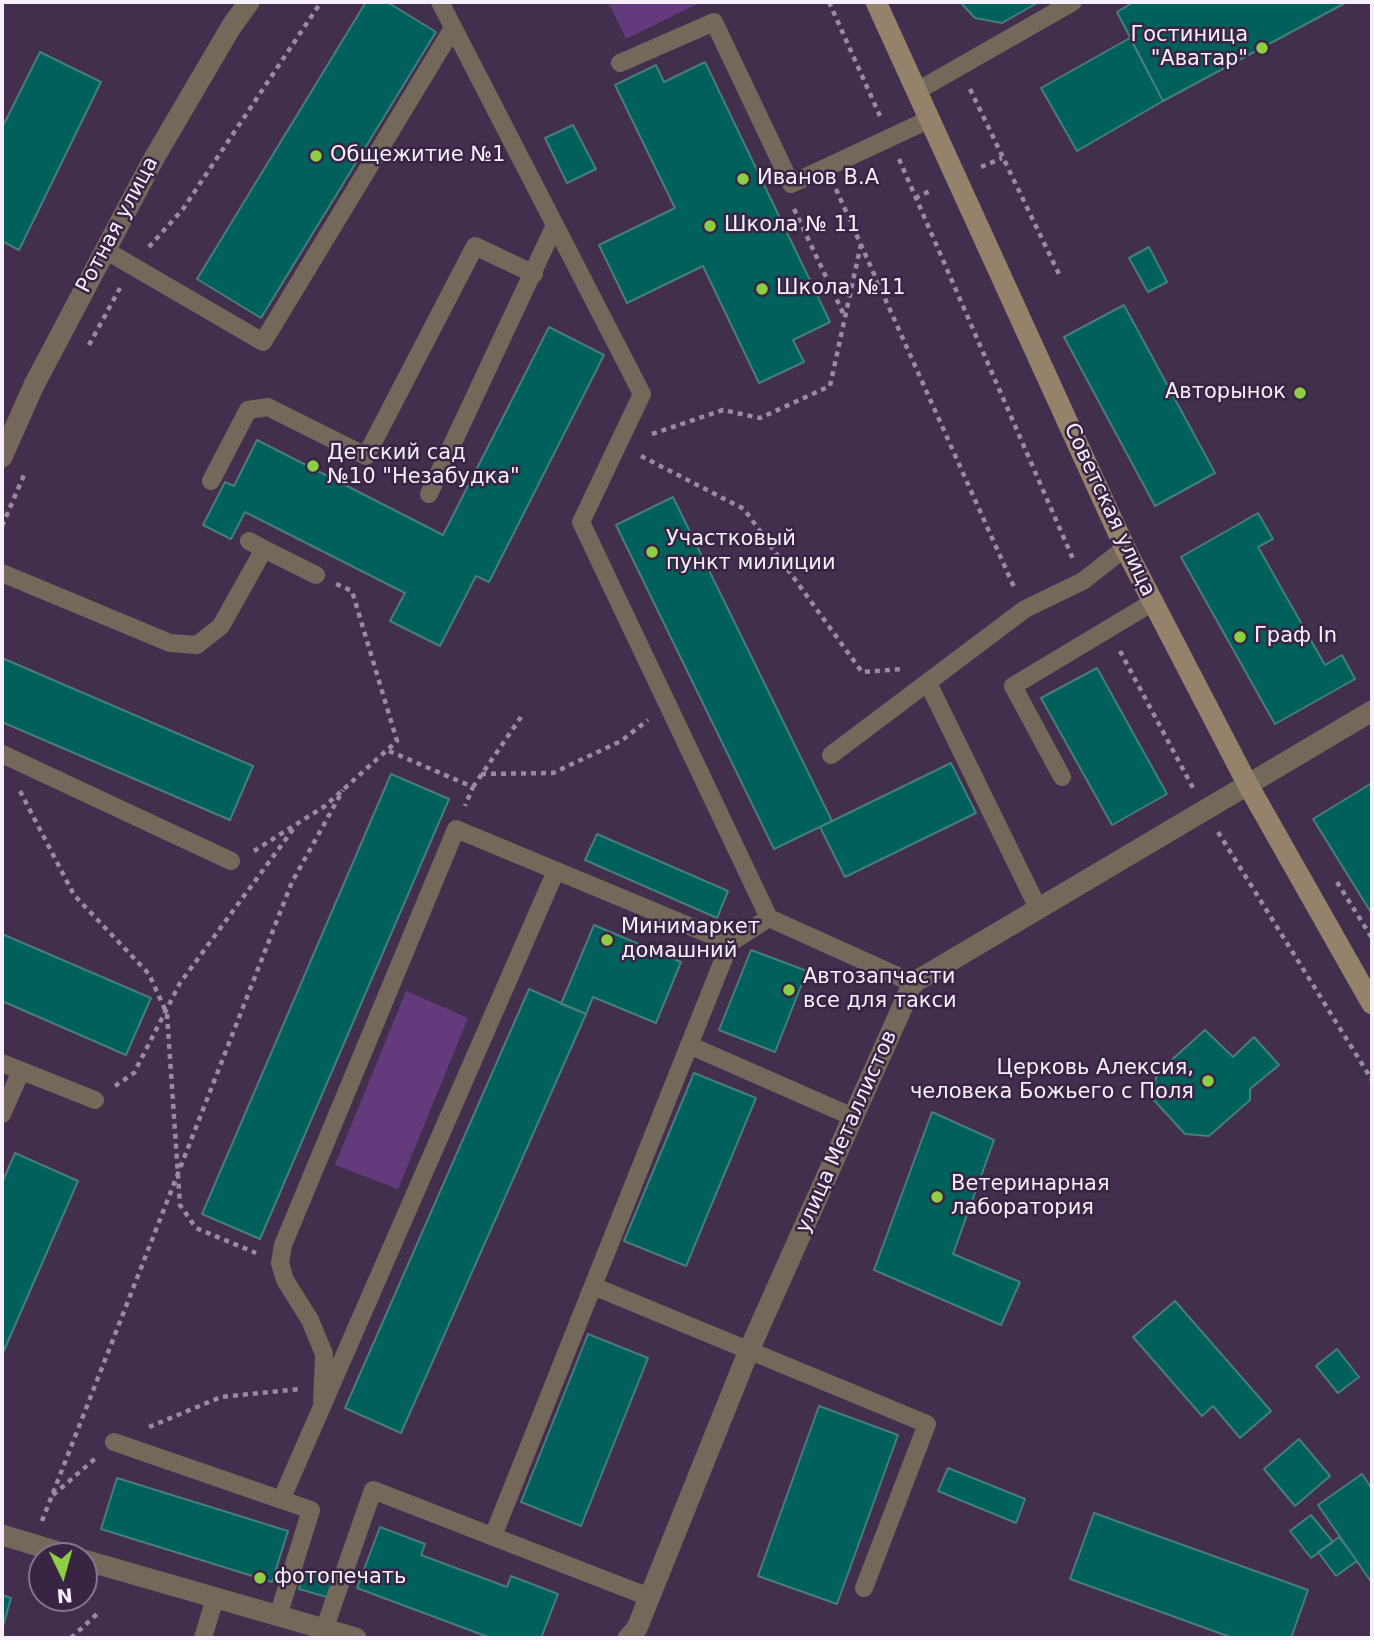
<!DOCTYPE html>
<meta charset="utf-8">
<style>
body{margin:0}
#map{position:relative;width:1374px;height:1640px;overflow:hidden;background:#422f4e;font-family:"DejaVu Sans",sans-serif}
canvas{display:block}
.frame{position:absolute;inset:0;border:4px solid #f7eefe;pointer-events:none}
.north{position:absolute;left:28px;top:1542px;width:70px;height:70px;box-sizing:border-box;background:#372543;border:2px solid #84758e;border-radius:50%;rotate:175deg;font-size:19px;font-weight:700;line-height:28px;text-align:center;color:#f7eefe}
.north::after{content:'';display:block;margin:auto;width:24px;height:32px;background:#8ece43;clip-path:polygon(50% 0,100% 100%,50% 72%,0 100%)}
</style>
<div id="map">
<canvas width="1374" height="1640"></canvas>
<div class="frame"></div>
<div class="north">N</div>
</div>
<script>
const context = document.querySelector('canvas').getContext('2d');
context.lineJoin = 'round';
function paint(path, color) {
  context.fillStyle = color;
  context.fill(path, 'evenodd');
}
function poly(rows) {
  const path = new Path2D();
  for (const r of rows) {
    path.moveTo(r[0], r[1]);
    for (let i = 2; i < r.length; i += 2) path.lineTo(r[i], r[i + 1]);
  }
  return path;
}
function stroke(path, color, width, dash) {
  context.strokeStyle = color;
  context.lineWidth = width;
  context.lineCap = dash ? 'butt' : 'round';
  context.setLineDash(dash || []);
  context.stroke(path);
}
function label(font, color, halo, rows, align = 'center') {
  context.font = font + ' "DejaVu Sans",sans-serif';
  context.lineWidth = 5;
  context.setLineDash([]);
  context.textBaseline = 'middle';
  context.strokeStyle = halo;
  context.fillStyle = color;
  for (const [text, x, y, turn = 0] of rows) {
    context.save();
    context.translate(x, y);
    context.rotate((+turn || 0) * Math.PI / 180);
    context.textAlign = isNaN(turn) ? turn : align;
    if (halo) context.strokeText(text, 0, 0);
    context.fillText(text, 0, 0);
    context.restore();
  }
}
paint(poly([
 [608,2,701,2,626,39],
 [406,991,468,1018,398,1189,335,1165]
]), '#633a7c');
const building = poly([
 [366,2,387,2,436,32,261,318,197,279,366,2],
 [960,2,1039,2,1002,23,975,18,960,2],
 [1134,2,1347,2,1163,101,1117,12,1134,2],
 [1130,38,1163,101,1077,151,1041,88,1130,38],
 [40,52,101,82,19,250,2,241,2,128,40,52],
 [705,62,830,322,793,340,804,362,759,383,703,266,627,303,599,245,675,208,615,85,656,65,664,82,705,62],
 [573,125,596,169,567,183,545,138,573,125],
 [1149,247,1167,282,1148,292,1129,258,1149,247],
 [1124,305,1215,473,1155,506,1064,337,1124,305],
 [549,327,604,355,489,582,476,576,440,646,390,621,405,593,245,512,231,539,203,525,225,482,234,486,257,440,443,535,549,327],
 [673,497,832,821,774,849,616,525,673,497],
 [1258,513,1273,539,1258,547,1325,665,1342,655,1355,679,1275,724,1181,557,1258,513],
 [2,658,253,766,230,820,2,722,2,658],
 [1097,668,1167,794,1112,825,1041,698,1097,668],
 [951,763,976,813,845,877,820,827,951,763],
 [391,774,449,799,260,1239,202,1214,391,774],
 [1372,783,1372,914,1313,819,1372,783],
 [597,834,728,891,717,918,585,860,597,834],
 [594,925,681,962,656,1023,593,997,586,1014,561,1004,594,925],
 [2,934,151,998,126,1055,2,1001,2,934],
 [751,950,807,971,775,1052,719,1030,751,950],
 [529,989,586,1014,401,1433,345,1408,529,989],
 [1205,1030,1233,1057,1254,1037,1279,1065,1250,1089,1250,1100,1209,1136,1185,1134,1152,1098,1157,1073,1205,1030],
 [694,1073,756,1098,686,1266,624,1241,694,1073],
 [932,1112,994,1140,953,1254,1020,1282,1001,1325,874,1270,932,1112],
 [15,1153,78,1181,2,1355,2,1183,15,1153],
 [1175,1301,1271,1411,1240,1438,1213,1406,1202,1416,1133,1337,1175,1301],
 [588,1334,648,1358,581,1526,521,1502,588,1334],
 [1337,1349,1359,1377,1338,1393,1316,1366,1337,1349],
 [819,1406,898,1435,837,1604,758,1576,819,1406],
 [1299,1439,1330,1476,1295,1506,1264,1469,1299,1439],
 [948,1468,1025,1499,1016,1523,938,1491,948,1468],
 [1362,1474,1372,1489,1372,1583,1318,1505,1362,1474],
 [117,1478,288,1531,272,1582,101,1529,117,1478],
 [1094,1513,1308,1590,1291,1638,1233,1638,1070,1579,1094,1513],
 [1311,1515,1333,1542,1311,1558,1290,1531,1311,1515],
 [380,1527,425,1544,421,1555,507,1587,511,1576,558,1594,541,1638,491,1638,357,1588,380,1527],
 [1339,1537,1357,1561,1336,1576,1318,1552,1339,1537],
 [305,1571,333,1580,327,1597,299,1589,305,1571],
 [2,1595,11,1598,2,1630,2,1595]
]);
paint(building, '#00605c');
stroke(building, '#477e7b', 2);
stroke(poly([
 [829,2,880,116],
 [970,89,1059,274],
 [899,159,1073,559],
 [981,167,1002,158],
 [836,189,1014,587],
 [915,198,932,190],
 [794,209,844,315],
 [149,247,183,209,321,2],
 [89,345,120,288],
 [652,434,723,410,760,418,830,386,861,244],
 [641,456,744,509,862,672,903,669],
 [2,526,24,475],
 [1120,651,1193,788],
 [389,751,473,787,465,806],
 [481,774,553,773,621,741,648,720],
 [473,787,521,717],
 [20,791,74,895,149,974,167,1014,180,1205,196,1228,256,1253],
 [1218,832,1372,1080],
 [254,851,325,806,397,741,352,591,336,584],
 [1337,882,1372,938],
 [115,1086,134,1073,180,983,294,828],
 [149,1427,221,1397,299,1389],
 [53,1495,97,1457],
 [42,1521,292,882,343,790],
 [71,1638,97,1614]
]), '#998ba3', 4.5, [5, 5]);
stroke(poly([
 [440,2,642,394,581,522,769,918,913,983],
 [620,63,714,22,791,184,930,119],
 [917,91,1073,2],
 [105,250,263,342,453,28],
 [211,481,248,410,268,407,366,456,475,246,534,274],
 [429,494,555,225],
 [264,549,316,575],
 [2,573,170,643,197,645,221,626,264,549,249,541],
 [928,683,1038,908],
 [2,754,231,861],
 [831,755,1025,609,1083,581,1125,548],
 [1062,777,1013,686,1153,602],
 [689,1045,853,1117],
 [2,1063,95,1100],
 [2,1114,21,1071],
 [593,1286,927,1424,864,1588],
 [322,1402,324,1354,310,1320,285,1280,280,1263,283,1245,456,829,730,943],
 [114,1442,311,1510,278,1616],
 [282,1498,555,873],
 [493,1536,730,943,769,918],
 [324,1630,373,1490,649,1597],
 [203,1638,215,1598]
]), '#74685a', 18);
stroke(poly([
 [2,457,34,385,153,160,231,27,249,2],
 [2,1535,72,1556],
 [84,1560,356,1638],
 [628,1638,637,1628,750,1348,913,983,1372,711]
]), '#74685a', 21);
stroke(poly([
 [876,2,1125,548,1248,785,1372,1004]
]), '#95826b', 21);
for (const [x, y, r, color] of [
 [1262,48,7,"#8ece43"],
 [316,156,7,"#8ece43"],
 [743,179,7,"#8ece43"],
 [710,226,7,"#8ece43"],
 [762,289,7,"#8ece43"],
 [1300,393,7,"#8ece43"],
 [313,466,7,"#8ece43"],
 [652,552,7,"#8ece43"],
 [1240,637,7,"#8ece43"],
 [607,940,7,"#8ece43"],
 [789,990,7,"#8ece43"],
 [1208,1081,7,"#8ece43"],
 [937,1197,7,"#8ece43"],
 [260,1578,7,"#8ece43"]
]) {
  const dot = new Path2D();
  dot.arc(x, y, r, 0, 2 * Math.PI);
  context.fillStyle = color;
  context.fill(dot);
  stroke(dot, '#372543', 2.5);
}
label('21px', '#f7eefe', '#372543', [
 ["Гостиница",1248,36,"right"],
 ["\"Аватар\"",1248,60,"right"],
 ["Общежитие №1",330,156],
 ["Иванов В.А",757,179],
 ["Школа № 11",724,226],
 ["Школа №11",776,289],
 ["Авторынок",1286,393,"right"],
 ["Детский сад",327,454],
 ["№10 \"Незабудка\"",327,478],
 ["Участковый",666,540],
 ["пункт милиции",666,564],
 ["Граф In",1254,637],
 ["Минимаркет",621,928],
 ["домашний",621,952],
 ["Автозапчасти",803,978],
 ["все для такси",803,1002],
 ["Церковь Алексия,",1194,1069,"right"],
 ["человека Божьего с Поля",1194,1093,"right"],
 ["Ветеринарная",951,1185],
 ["лаборатория",951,1209],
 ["фотопечать",274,1578]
], 'left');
label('21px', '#f7eefe', '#372543', [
 ["Ротная улица",118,225,-62],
 ["Советская улица",1109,510,65],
 ["улица Металлистов",847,1132,-66]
]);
</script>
